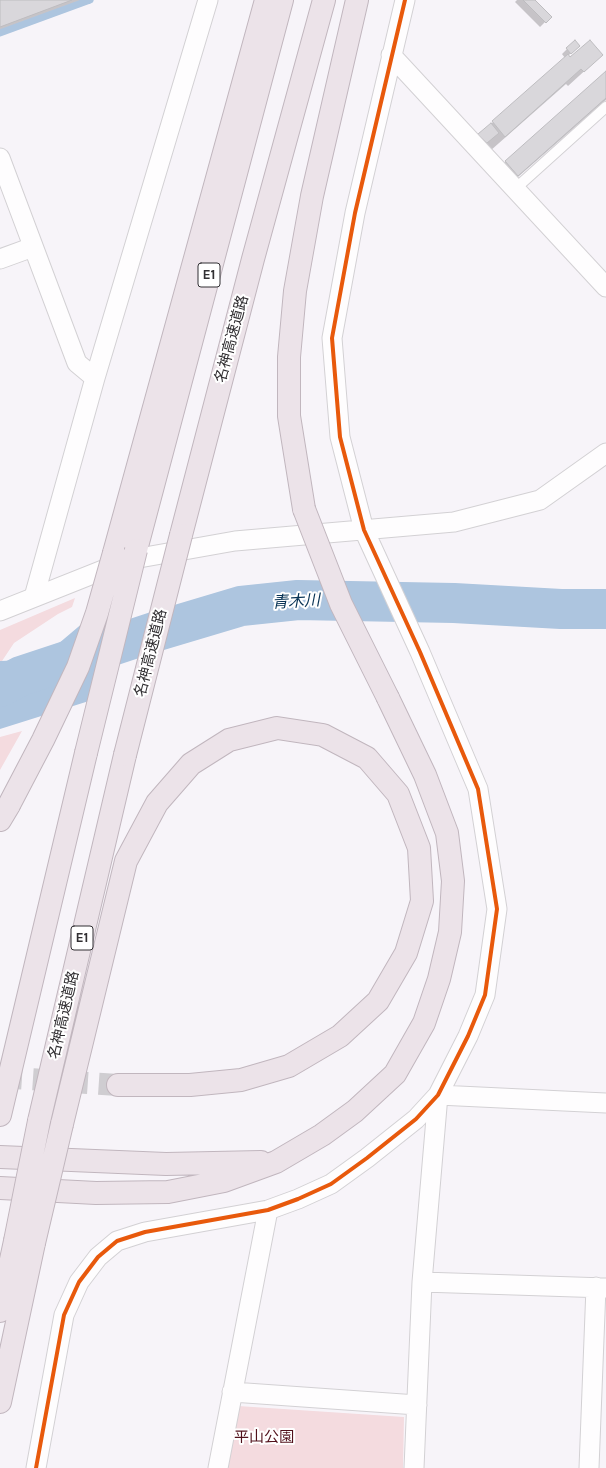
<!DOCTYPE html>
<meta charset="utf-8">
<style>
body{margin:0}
canvas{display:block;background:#f7f4f9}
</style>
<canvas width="606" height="1468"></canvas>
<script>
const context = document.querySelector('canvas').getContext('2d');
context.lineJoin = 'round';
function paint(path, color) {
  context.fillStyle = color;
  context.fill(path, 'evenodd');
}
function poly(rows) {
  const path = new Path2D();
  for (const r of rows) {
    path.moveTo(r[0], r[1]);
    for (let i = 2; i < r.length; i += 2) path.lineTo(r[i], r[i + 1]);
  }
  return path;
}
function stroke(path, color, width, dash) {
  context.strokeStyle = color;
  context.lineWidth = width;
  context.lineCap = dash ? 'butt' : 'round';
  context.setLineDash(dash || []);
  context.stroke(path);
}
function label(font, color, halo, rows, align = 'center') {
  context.font = font + ' Karla,"Noto Sans JP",sans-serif';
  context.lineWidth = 4;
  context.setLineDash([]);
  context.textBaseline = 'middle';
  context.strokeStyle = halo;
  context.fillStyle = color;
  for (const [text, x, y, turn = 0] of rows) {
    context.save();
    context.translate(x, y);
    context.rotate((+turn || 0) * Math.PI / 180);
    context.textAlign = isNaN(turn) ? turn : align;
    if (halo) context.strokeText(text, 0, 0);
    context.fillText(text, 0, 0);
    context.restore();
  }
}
paint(poly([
 [75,598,72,607,58,614,14,643,2,661,0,661,0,630],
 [22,731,0,770,0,737],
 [238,1406,404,1417,403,1468,228,1468]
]), '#f4dbdf');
paint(poly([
 [114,600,89,701,0,729,0,661,26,660,45,655,84,622]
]), '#adc5df');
paint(poly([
 [0,0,81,0,72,9,0,35],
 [517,0,534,0,550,17,540,27,515,2],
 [575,41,578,46,568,56,570,58,602,55,568,86,566,84,490,151,474,139,565,58,562,54],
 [606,72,606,100,503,190,491,176,506,161]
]), '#0003');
stroke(poly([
 [0,33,90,0]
]), '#adc5df', 7);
stroke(poly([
 [0,687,21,676,154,632,241,606,298,600,454,603,561,609,606,609]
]), '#adc5df', 40);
const building = poly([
 [0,0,72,0,0,27,0,0],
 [523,0,535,0,552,17,546,23,523,0],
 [575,40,580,46,571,54,566,48,575,40],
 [590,40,603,55,584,72,581,69,505,137,492,121,568,54,570,57,590,40],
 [606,71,606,98,518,176,505,161,606,71],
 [491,123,499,133,487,143,478,134,491,123]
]);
paint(building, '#d9d7db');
stroke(building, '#bebdc0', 1);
stroke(poly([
 [0,1077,118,1085]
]), '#cfcdd1', 22, [22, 11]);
const lane = poly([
 [515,189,606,107]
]);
const street = poly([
 [391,55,606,287],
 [0,158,77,363,95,378],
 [0,259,33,247],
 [34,597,95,378,208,0],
 [0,611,128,560,235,541,454,522,540,500,606,453],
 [438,1095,606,1103],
 [422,1282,606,1288],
 [232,1392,417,1405],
 [36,1468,64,1315,79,1282,98,1257,117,1241,145,1232,268,1210,298,1199,331,1184,367,1158,416,1119,438,1095,468,1036,485,995,497,909,478,789,420,652,364,530,340,437,332,338,355,213,405,0],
 [218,1468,268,1210],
 [414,1468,422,1282,438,1095],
 [589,1468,596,1287]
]);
const highway = poly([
 [304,509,289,416,289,357,295,291,312,196,357,0],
 [181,535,253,259,324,0],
 [136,550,282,0],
 [114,553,266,0],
 [0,820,9,805],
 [0,1115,86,753],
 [39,1121,125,755],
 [62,1124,126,861,157,803,191,764,229,740,277,728,323,735,367,758,398,794,419,848,422,901,406,953,378,1001,340,1036,289,1066,241,1080,190,1085,118,1085],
 [0,1157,166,1164,261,1162],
 [0,1188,96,1193,168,1192,224,1181,276,1162,322,1135,355,1111,395,1074,424,1023,439,979,450,932,453,881,447,833,425,775,388,698],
 [0,1311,15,1241],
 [0,1402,34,1243]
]);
stroke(lane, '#d3d1d4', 12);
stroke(street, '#d3d1d4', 21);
stroke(highway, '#c1b6be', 24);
stroke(lane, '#fefdfe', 10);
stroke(street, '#fefdfe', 19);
stroke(highway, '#ece3e9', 22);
const highwayBridge = poly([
 [304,509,341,604,388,698],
 [86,753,136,550],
 [125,755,181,535],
 [9,805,43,740,78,667,97,613,114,553],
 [15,1241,39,1121],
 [34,1243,62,1124]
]);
stroke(highwayBridge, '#c1b6be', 24, []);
stroke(highwayBridge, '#ece3e9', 22);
stroke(poly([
 [36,1468,64,1315,79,1282,98,1257,117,1241,145,1232,268,1210,298,1199,331,1184,367,1158,416,1119,438,1095,468,1036,485,995,497,909,478,789,420,652,364,530,340,437,332,338,355,213,405,0]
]), '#e8590c', 4);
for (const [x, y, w] of [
 [209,275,22],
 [82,938,22]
]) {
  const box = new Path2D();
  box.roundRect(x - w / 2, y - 12, w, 24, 3);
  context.fillStyle = '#fff';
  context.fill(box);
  stroke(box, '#312f32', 1);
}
label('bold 14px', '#312f32', null, [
 ["E1",209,275],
 ["E1",82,938]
]);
label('15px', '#312f32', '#fff', [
 ["名神高速道路",232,339,-75],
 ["名神高速道路",151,653,-76],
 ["名神高速道路",64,1015,-77]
]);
label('15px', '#51111b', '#fff', [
 ["平山公園",264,1438]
]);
label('italic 16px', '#083355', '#fff', [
 ["青木川",296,602,-3]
]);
</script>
